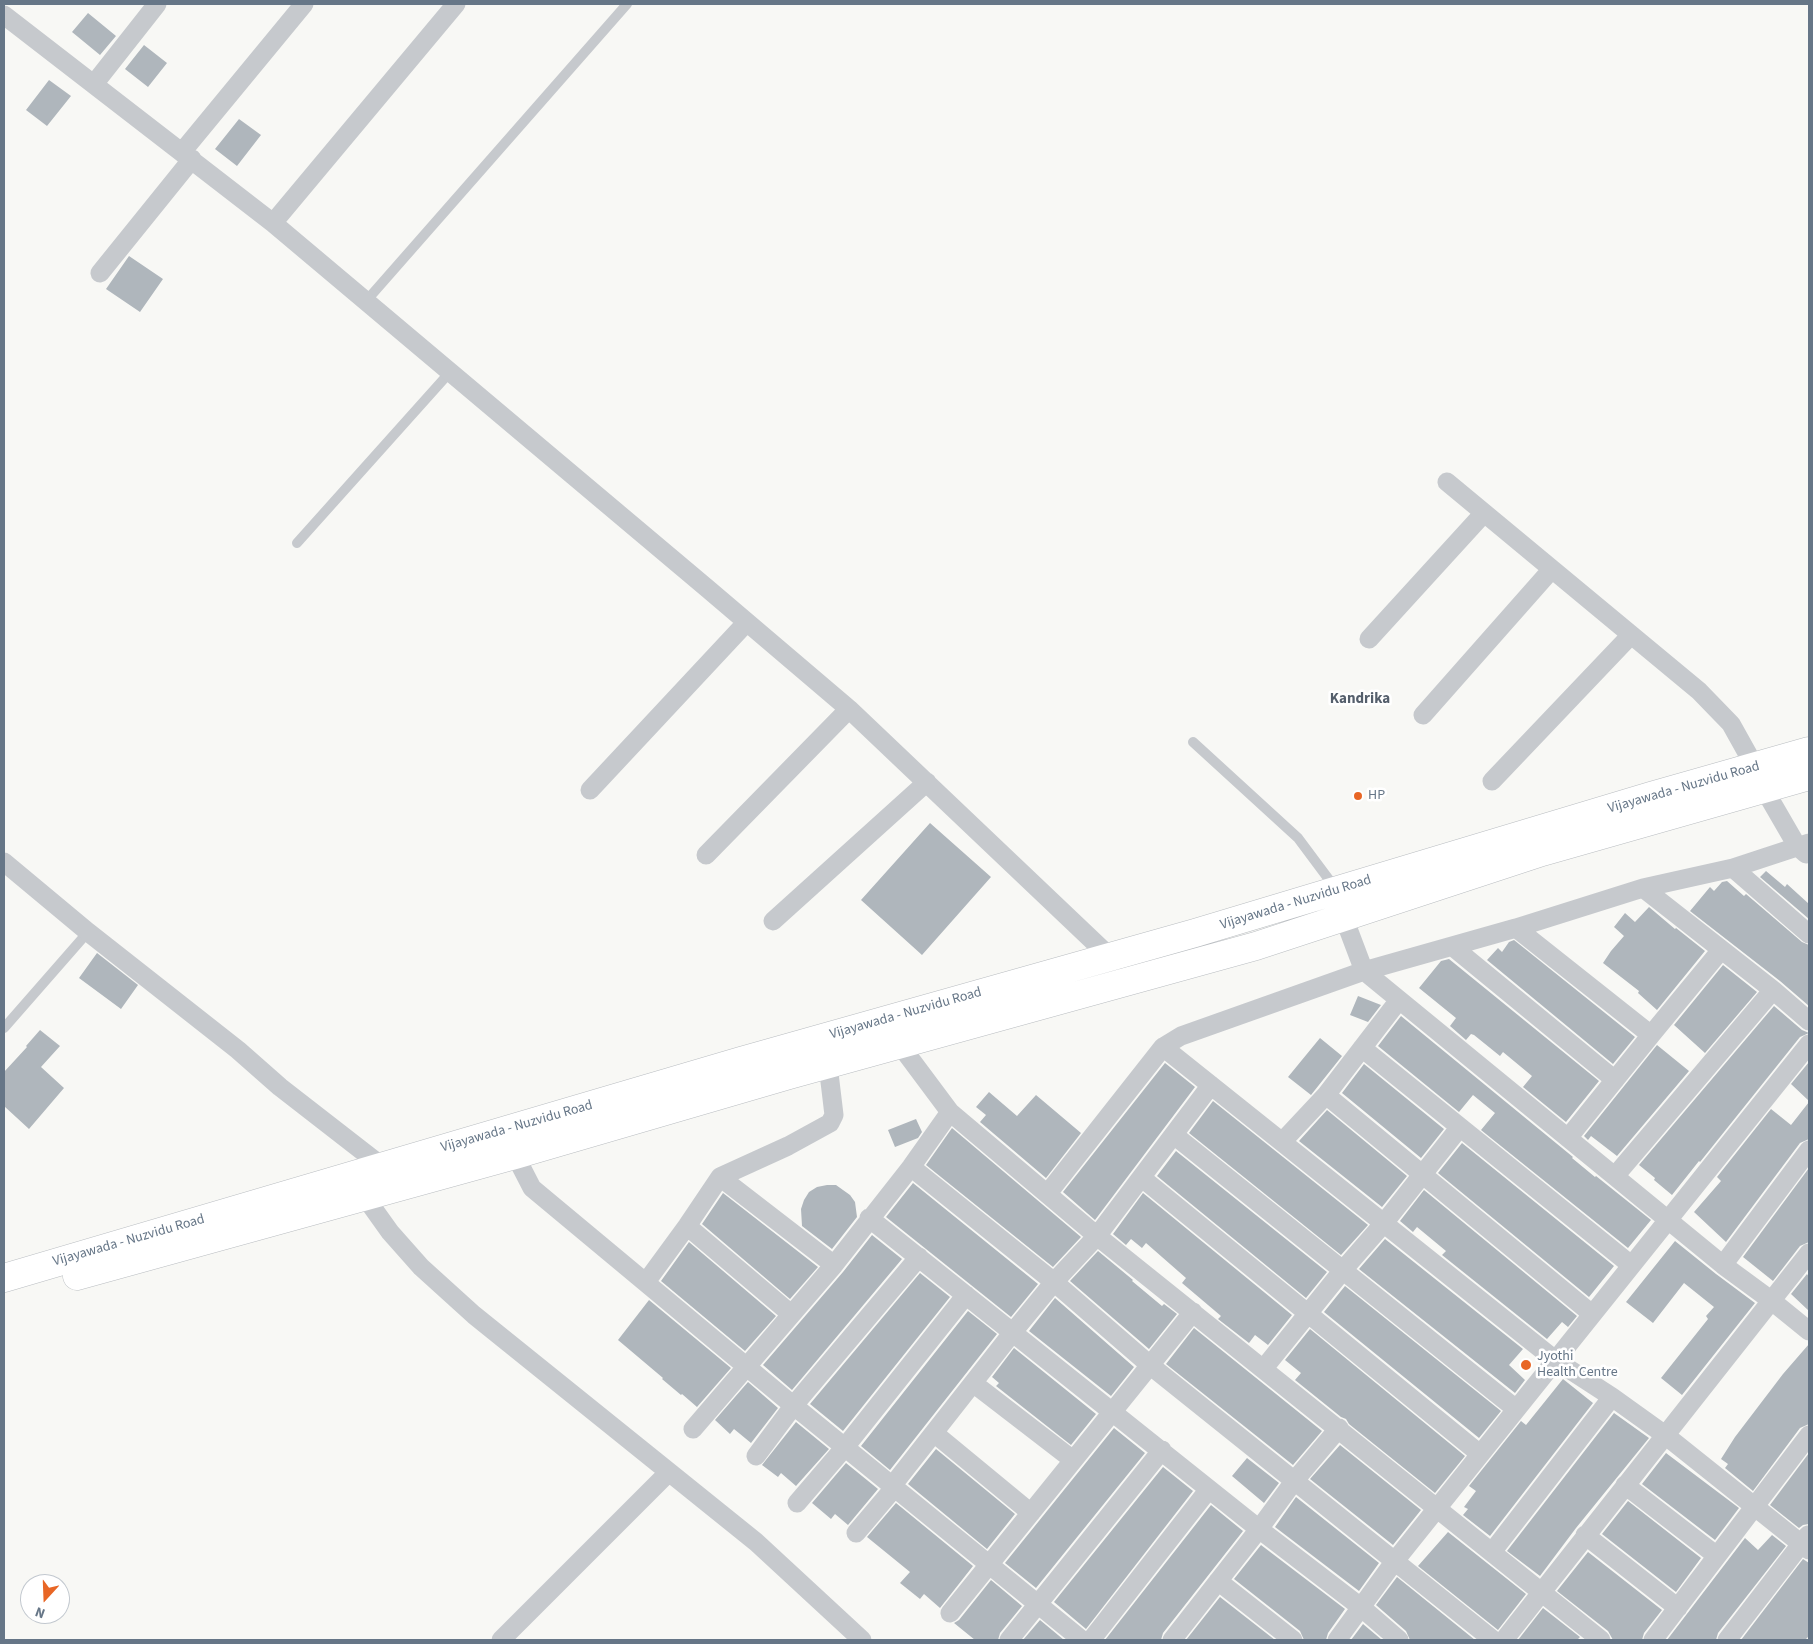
<!DOCTYPE html>
<style>
body{margin:0}
#map{position:relative;width:1813px;height:1644px;overflow:hidden;background:#f8f8f5;font-family:"Source Sans 3",sans-serif}
canvas{display:block}
.frame{position:absolute;inset:0;border:5px solid #667687;pointer-events:none}
.north{position:absolute;left:20px;top:1574px;width:50px;height:50px;box-sizing:border-box;background:#fff;border:1px solid #c2c8cf;border-radius:50%;rotate:200deg;font-size:14px;font-weight:700;line-height:20px;text-align:center;color:#667687}
.north::after{content:'';display:block;margin:auto;width:18px;height:22px;background:#e86625;clip-path:polygon(50% 0,100% 100%,50% 72%,0 100%)}
</style>
<div id="map">
<canvas width="1813" height="1644"></canvas>
<div class="frame"></div>
<div class="north">N</div>
</div>
<script>
const context = document.querySelector('canvas').getContext('2d');
context.lineJoin = 'round';
function paint(path, color) {
  context.fillStyle = color;
  context.fill(path, 'evenodd');
}
function poly(rows) {
  const path = new Path2D();
  for (const r of rows) {
    path.moveTo(r[0], r[1]);
    for (let i = 2; i < r.length; i += 2) path.lineTo(r[i], r[i + 1]);
  }
  return path;
}
function stroke(path, color, width, dash) {
  context.strokeStyle = color;
  context.lineWidth = width;
  context.lineCap = dash ? 'butt' : 'round';
  context.setLineDash(dash || []);
  context.stroke(path);
}
function label(font, color, halo, rows, align = 'center') {
  context.font = font + ' "Source Sans 3",sans-serif';
  context.lineWidth = 5;
  context.setLineDash([]);
  context.textBaseline = 'middle';
  context.strokeStyle = halo;
  context.fillStyle = color;
  for (const [text, x, y, turn = 0] of rows) {
    context.save();
    context.translate(x, y);
    context.rotate((+turn || 0) * Math.PI / 180);
    context.textAlign = isNaN(turn) ? turn : align;
    if (halo) context.strokeText(text, 0, 0);
    context.fillText(text, 0, 0);
    context.restore();
  }
}
paint(poly([
 [88,13,116,36,100,55,72,32],
 [144,45,167,63,148,87,125,69],
 [49,80,71,96,47,126,26,110],
 [239,119,261,135,237,166,215,149],
 [129,256,163,279,140,312,106,289],
 [930,823,991,877,922,955,861,900],
 [1766,871,1785,887,1787,884,1809,904,1809,919,1760,877],
 [1727,881,1744,896,1746,894,1802,942,1809,945,1809,1006,1780,981,1690,911,1710,887,1714,891,1722,882],
 [1649,907,1675,929,1676,928,1705,951,1657,1010,1638,993,1639,991,1603,963,1611,951,1624,936,1614,927,1625,913,1635,922],
 [1514,940,1635,1037,1613,1064,1487,960,1498,948,1502,952,1509,942],
 [97,953,138,985,121,1009,79,978],
 [1449,959,1599,1081,1566,1122,1523,1087,1532,1076,1503,1052,1500,1056,1474,1035,1471,1034,1466,1040,1450,1026,1456,1018,1419,988,1441,961],
 [1723,965,1757,992,1705,1053,1674,1025],
 [1358,996,1381,1005,1368,1022,1350,1015],
 [1774,1006,1802,1030,1809,1033,1800,1037,1700,1162,1699,1161,1672,1195,1654,1180,1655,1178,1639,1165],
 [1401,1016,1573,1157,1572,1158,1595,1177,1596,1176,1651,1220,1628,1248,1481,1130,1495,1113,1473,1095,1459,1112,1378,1046],
 [40,1030,60,1046,41,1067,64,1088,29,1129,4,1106,4,1072,27,1047,26,1046],
 [1320,1038,1342,1056,1311,1095,1288,1077],
 [1657,1045,1689,1071,1617,1156,1591,1136,1588,1140,1584,1136],
 [1809,1062,1809,1101,1791,1084],
 [1165,1063,1195,1087,1095,1220,1063,1192],
 [1364,1064,1444,1129,1421,1158,1342,1093],
 [989,1092,1017,1116,1036,1095,1081,1133,1046,1178,980,1122,986,1115,976,1107],
 [1213,1101,1368,1225,1341,1255,1189,1133],
 [1809,1102,1809,1139,1800,1143,1726,1242,1694,1212,1721,1181,1717,1177,1771,1109,1791,1125],
 [1327,1110,1407,1176,1382,1207,1299,1141],
 [916,1119,922,1132,918,1138,895,1147,888,1130],
 [952,1128,1081,1237,1053,1267,926,1165],
 [1462,1143,1614,1266,1589,1297,1438,1173],
 [1176,1151,1327,1272,1306,1298,1157,1176],
 [1809,1168,1809,1242,1800,1246,1773,1281,1743,1257],
 [913,1183,1038,1284,1011,1317,886,1217],
 [827,1185,836,1185,850,1195,855,1202,857,1217,832,1249,802,1226,801,1209,804,1200,809,1192,817,1187],
 [1424,1190,1577,1316,1568,1327,1562,1322,1547,1339,1442,1255,1446,1251,1417,1227,1413,1232,1400,1221],
 [723,1193,818,1267,790,1299,702,1224],
 [1143,1193,1292,1315,1268,1345,1255,1335,1249,1343,1218,1319,1221,1316,1182,1283,1186,1278,1146,1243,1142,1248,1131,1239,1126,1245,1113,1234],
 [872,1235,902,1259,792,1390,763,1365,843,1272],
 [1385,1239,1523,1349,1509,1365,1525,1380,1515,1393,1359,1269],
 [1675,1241,1716,1274,1755,1303,1682,1395,1661,1378,1708,1319,1706,1316,1714,1307,1684,1283,1653,1323,1626,1302],
 [689,1242,776,1316,745,1351,661,1281],
 [1098,1251,1133,1280,1132,1281,1162,1306,1164,1304,1177,1314,1149,1349,1070,1281],
 [920,1273,950,1297,843,1431,810,1404],
 [1807,1274,1809,1277,1809,1311,1791,1294],
 [1345,1286,1501,1411,1479,1438,1324,1312],
 [1055,1298,1134,1367,1111,1396,1029,1331],
 [649,1300,731,1368,697,1407,682,1394,681,1395,662,1379,663,1378,618,1340],
 [968,1311,997,1334,890,1470,861,1446],
 [1194,1328,1322,1431,1293,1465,1166,1364],
 [1310,1329,1465,1456,1435,1493,1349,1424,1346,1419,1341,1417,1295,1380,1301,1373,1285,1360],
 [1809,1344,1809,1424,1800,1428,1753,1491,1725,1468,1728,1464,1721,1459,1735,1437,1783,1374],
 [1014,1348,1096,1414,1071,1445,996,1386,999,1383,992,1377],
 [1563,1379,1593,1403,1490,1536,1463,1515,1468,1509,1464,1507,1476,1491,1469,1486,1521,1421,1526,1425],
 [748,1382,778,1408,751,1443,734,1429,730,1434,715,1420],
 [1614,1413,1649,1438,1576,1528,1540,1576,1507,1551],
 [796,1422,829,1449,796,1486,781,1473,778,1477,762,1465],
 [1114,1428,1145,1453,1036,1588,1005,1563],
 [1340,1445,1421,1510,1393,1545,1310,1479],
 [936,1449,1015,1514,987,1549,908,1484],
 [1666,1453,1739,1508,1715,1540,1642,1484],
 [1809,1453,1809,1524,1803,1525,1799,1528,1770,1505],
 [1247,1458,1279,1483,1264,1503,1232,1476],
 [846,1463,878,1489,848,1525,835,1514,831,1519,812,1503],
 [1163,1467,1193,1491,1086,1629,1054,1602],
 [1296,1497,1379,1563,1359,1591,1275,1527],
 [1628,1501,1701,1558,1676,1592,1602,1534],
 [896,1503,973,1566,940,1608,924,1594,920,1599,900,1583,910,1572,867,1537],
 [1211,1505,1243,1531,1163,1633,1161,1640,1105,1640],
 [1448,1532,1526,1594,1498,1630,1418,1566],
 [1772,1535,1786,1546,1718,1633,1716,1640,1667,1640,1745,1538,1758,1550],
 [1261,1545,1345,1609,1328,1633,1326,1640,1304,1640,1300,1631,1234,1579],
 [1588,1552,1662,1610,1644,1633,1642,1640,1613,1640,1608,1631,1557,1591],
 [1803,1559,1809,1563,1809,1636,1805,1640,1741,1640],
 [1397,1577,1475,1640,1410,1640,1406,1631,1376,1605],
 [991,1580,1022,1606,1000,1633,998,1640,975,1640,954,1623,959,1620],
 [1220,1597,1275,1640,1186,1640],
 [1543,1608,1580,1637,1577,1640,1518,1640],
 [1040,1620,1064,1640,1023,1640],
 [1363,1624,1382,1640,1351,1640]
]), '#afb6bc');
const primary = poly([
 [77,1276,515,1155,789,1075,1256,946,1542,852,1809,776],
 [4,1278,741,1061,1195,933,1651,796,1809,751]
]);
stroke(primary, '#b9bdc1', 29);
stroke(poly([
 [367,300,627,4],
 [297,543,451,371],
 [1193,742,1298,838,1336,889],
 [4,1028,88,932]
]), '#c6c9cd', 10);
stroke(poly([
 [4,15,273,223,708,589,849,709,1110,957],
 [94,84,157,4],
 [182,152,304,4],
 [273,223,456,4],
 [100,273,192,159],
 [1447,482,1699,691,1731,724,1755,767],
 [1369,639,1484,513],
 [1423,715,1552,569],
 [1492,781,1631,635],
 [1764,789,1797,846,1806,854],
 [590,790,746,623],
 [706,855,849,709],
 [4,862,88,932,238,1050,280,1087,383,1167],
 [1733,868,1809,934],
 [1643,888,1773,990,1809,1021],
 [1344,918,1364,971,1723,1265,1772,1301,1809,1331],
 [773,921,927,782],
 [1516,928,1651,1035],
 [1453,947,1615,1080],
 [900,1045,950,1112,1097,1236,1601,1640],
 [1163,1047,1555,1360,1612,1397,1665,1435,1809,1550],
 [1362,1048,1631,1265],
 [1326,1095,1592,1314],
 [1174,1135,1516,1409],
 [1568,1138,1651,1035,1721,950],
 [1282,1142,1326,1095,1399,1000],
 [515,1155,532,1188,783,1397,1082,1640],
 [911,1167,1054,1282,1151,1366,1493,1640],
 [1615,1176,1773,990],
 [720,1177,834,1265],
 [1142,1178,1480,1454],
 [1048,1193,1163,1047,1181,1036,1364,971,1516,928,1643,888,1733,868,1809,843],
 [365,1197,390,1232,421,1267,474,1315,756,1542,862,1640],
 [869,1218,1259,1529,1295,1480,1339,1428],
 [687,1226,791,1314],
 [1723,1265,1809,1150],
 [646,1282,687,1226,720,1177,788,1146,830,1123,834,1115,828,1065],
 [1264,1368,1343,1270,1384,1223,1460,1127],
 [973,1383,1073,1460],
 [693,1429,834,1265,911,1167,950,1112],
 [934,1433,1031,1513],
 [756,1456,794,1405,919,1257],
 [1625,1485,1717,1556],
 [797,1503,845,1447,966,1295],
 [856,1533,889,1494,892,1486,1013,1332,1054,1282,1097,1236,1211,1085],
 [1585,1535,1678,1608],
 [1492,1552,1612,1397],
 [1218,1581,1293,1640],
 [950,1613,1193,1312],
 [501,1640,669,1472],
 [1009,1640,1162,1450],
 [1091,1640,1209,1489],
 [1172,1640,1259,1529,1362,1608,1399,1640],
 [1337,1640,1394,1562,1809,1044],
 [1504,1640,1809,1253],
 [1653,1640,1809,1435],
 [1727,1640,1808,1535]
]), '#c6c9cd', 19);
stroke(primary, '#fff', 28);
for (const [x, y, r, color] of [
 [1358,796,5,"#e86625"],
 [1526,1365,6,"#e86625"]
]) {
  const dot = new Path2D();
  dot.arc(x, y, r, 0, 2 * Math.PI);
  context.fillStyle = color;
  context.fill(dot);
  stroke(dot, '#fff', 2);
}
label('14px', '#667687', '#fff', [
 ["Vijayawada - Nuzvidu Road",1684,788,-16],
 ["Vijayawada - Nuzvidu Road",1296,903,-17],
 ["Vijayawada - Nuzvidu Road",906,1014,-16],
 ["Vijayawada - Nuzvidu Road",517,1127,-16],
 ["Vijayawada - Nuzvidu Road",129,1241,-16]
]);
label('14px', '#667687', '#fff', [
 ["HP",1368,796],
 ["Jyothi",1537,1357],
 ["Health Centre",1537,1373]
], 'left');
label('bold 15px', '#555f6c', '#fff', [
 ["Kandrika",1360,700]
]);
</script>
